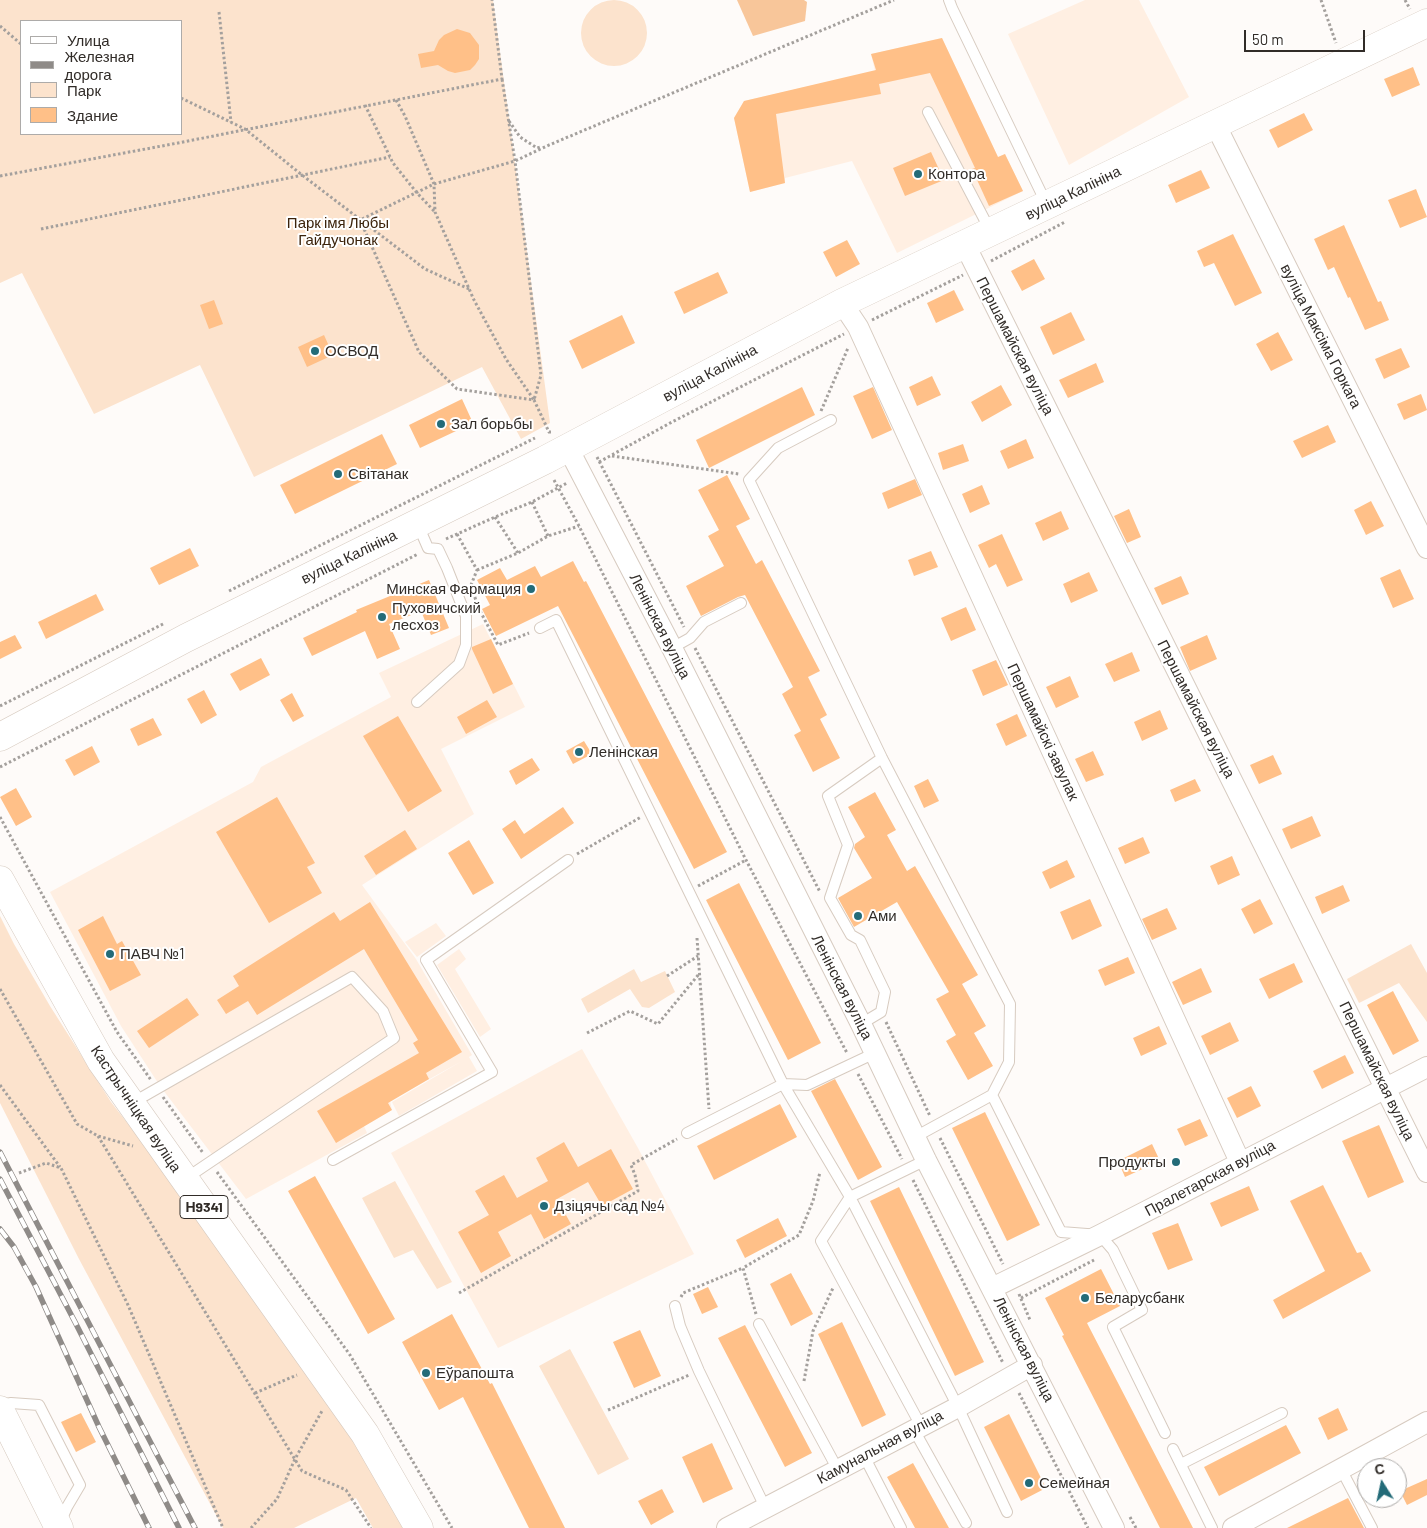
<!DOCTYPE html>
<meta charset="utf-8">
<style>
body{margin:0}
#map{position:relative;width:1427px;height:1528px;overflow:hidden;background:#fefbf9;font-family:Barlow,sans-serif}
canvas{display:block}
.legend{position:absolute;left:20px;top:20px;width:162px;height:115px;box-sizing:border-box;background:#fff;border:1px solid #adaba9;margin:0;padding:6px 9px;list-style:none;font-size:15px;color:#312c28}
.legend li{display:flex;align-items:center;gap:10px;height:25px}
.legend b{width:25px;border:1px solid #adaba9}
.north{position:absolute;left:1357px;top:1458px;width:50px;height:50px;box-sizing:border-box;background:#fff;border:1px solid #adaba9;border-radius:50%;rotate:350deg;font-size:14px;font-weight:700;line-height:20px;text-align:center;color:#312c28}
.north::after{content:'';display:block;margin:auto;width:18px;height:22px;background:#236b78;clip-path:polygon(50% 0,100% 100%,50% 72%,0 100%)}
.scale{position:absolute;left:1244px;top:30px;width:121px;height:22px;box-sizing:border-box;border:2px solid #312c28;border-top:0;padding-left:6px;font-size:15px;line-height:18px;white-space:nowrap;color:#312c28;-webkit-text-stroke:4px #fff;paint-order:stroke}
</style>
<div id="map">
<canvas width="1427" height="1528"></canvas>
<ul class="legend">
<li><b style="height:6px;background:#fff"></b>Улица</li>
<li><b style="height:6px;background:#8f8b88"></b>Железная дорога</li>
<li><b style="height:14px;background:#fce3cd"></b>Парк</li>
<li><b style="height:14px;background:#ffc088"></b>Здание</li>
</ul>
<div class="north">С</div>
<div class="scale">50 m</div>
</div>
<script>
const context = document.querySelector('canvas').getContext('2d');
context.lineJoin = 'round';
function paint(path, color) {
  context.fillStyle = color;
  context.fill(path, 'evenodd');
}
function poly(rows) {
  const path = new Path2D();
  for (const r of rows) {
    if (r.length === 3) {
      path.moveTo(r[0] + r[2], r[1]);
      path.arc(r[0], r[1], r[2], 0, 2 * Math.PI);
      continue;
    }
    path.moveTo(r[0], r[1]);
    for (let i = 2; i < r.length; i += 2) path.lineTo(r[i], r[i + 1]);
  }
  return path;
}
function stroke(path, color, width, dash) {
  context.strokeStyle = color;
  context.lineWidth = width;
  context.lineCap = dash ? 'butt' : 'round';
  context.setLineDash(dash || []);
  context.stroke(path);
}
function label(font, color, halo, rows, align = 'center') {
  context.font = font + ' Barlow,sans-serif';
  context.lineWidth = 4;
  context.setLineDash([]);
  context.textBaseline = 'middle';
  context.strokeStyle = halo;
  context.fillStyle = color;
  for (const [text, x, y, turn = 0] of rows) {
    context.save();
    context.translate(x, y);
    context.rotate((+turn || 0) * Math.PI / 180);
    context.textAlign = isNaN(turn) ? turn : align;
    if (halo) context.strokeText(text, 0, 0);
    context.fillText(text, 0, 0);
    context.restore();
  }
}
paint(poly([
 [1085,0,1139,0,1189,97,1069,165,1008,34],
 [942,38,998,157,1005,154,1023,191,897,253,852,161,785,178,785,183,750,192,734,118,744,101,875,71,871,54],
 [483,624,525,707,441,749,474,814,362,885,416,959,472,1055,469,1057,477,1071,399,1116,392,1102,462,1061,390,1101,392,1110,364,1126,367,1133,246,1199,160,1086,121,1026,50,892,253,782,261,767,391,697,379,673],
 [436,923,446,936,417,957,405,942],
 [459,949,466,959,455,969,491,1029,480,1037,437,965],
 [582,1049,638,1148,694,1254,498,1348,391,1153]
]), '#ffefe2');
paint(poly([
 [614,33,33],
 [0,0,493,0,550,423,521,439,482,367,254,477,200,365,94,414,22,273,0,283],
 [21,21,181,21,181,134,21,134],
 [0,916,14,944,50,1006,111,1102,159,1164,355,1440,405,1528,373,1528,356,1498,294,1528,223,1528,79,1259,0,1103],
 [1411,944,1427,973,1427,1022,1399,983,1359,1003,1347,979],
 [634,969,641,982,665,971,675,992,649,1008,642,1007,630,989,588,1013,581,999],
 [395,1181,452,1282,437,1289,413,1250,394,1258,362,1198],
 [570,1349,629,1459,598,1475,539,1366]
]), '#fce3cd');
paint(poly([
 [737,0,804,0,807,2,805,21,753,36]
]), '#f8c69a');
paint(poly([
 [457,29,470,33,479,45,479,59,475,65,470,70,455,73,448,71,438,65,421,68,418,54,434,51,439,40,444,35],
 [942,38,998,157,1005,154,1023,191,989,206,972,169,975,168,930,73,879,84,881,94,776,114,785,183,750,192,734,118,744,101,876,70,871,54],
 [1413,67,1420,85,1392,97,1384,79],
 [1304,113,1313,130,1278,148,1269,130],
 [931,152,944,180,905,196,893,168],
 [1201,170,1210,188,1176,203,1168,185],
 [1416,189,1427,217,1400,228,1388,200],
 [1344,225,1378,302,1381,301,1389,320,1365,330,1350,297,1348,298,1334,267,1328,270,1314,239],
 [1233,234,1262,293,1235,306,1214,263,1204,267,1197,251],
 [847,240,860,264,836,277,823,252],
 [1034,259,1045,279,1022,291,1011,271],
 [718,272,728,293,684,314,674,292],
 [954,290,964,310,936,323,927,303],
 [214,300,223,324,209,329,200,305],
 [1071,312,1085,340,1053,355,1040,327],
 [622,315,635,343,582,369,569,341],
 [1278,332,1293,360,1271,371,1256,344],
 [324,335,333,355,307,367,298,347],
 [1401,348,1410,367,1384,379,1375,359],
 [1096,363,1104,382,1068,398,1059,380],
 [932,376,941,395,917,406,909,387],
 [1001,385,1012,405,982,422,971,402],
 [802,387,815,415,709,468,696,440],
 [873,387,892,430,872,439,853,396],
 [1421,394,1427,410,1404,420,1397,404],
 [462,399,473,423,420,448,409,425],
 [1328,425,1336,442,1302,458,1293,441],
 [382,434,397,464,295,514,280,485],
 [1026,439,1034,458,1008,469,1000,451],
 [963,444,969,461,943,470,938,453],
 [727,475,750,519,736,526,756,564,762,560,820,671,808,677,827,715,820,719,840,758,813,772,794,735,801,731,782,694,793,687,745,595,738,597,701,616,686,586,724,566,708,536,719,530,698,490],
 [915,479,922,495,888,509,882,493],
 [982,485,990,504,970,513,962,494],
 [1371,501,1384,526,1366,535,1354,510],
 [1129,509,1141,537,1127,543,1114,516],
 [1061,511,1069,529,1043,541,1035,523],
 [1002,534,1023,580,1007,587,996,564,989,568,978,545],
 [190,548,199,566,159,585,150,568],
 [931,551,938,567,914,576,908,560],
 [573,561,584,582,586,581,727,852,694,869,558,606,496,636,482,609,490,605,477,580,500,568,507,580,535,566,541,577],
 [1400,569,1414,599,1393,608,1380,578],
 [1089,572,1098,591,1071,603,1063,584],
 [1181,576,1189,594,1162,605,1154,588],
 [429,580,449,628,431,635,421,611,389,624,400,649,377,659,365,631,312,656,303,638,357,612,356,610],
 [96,594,104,610,46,639,38,622],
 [966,607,976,630,951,641,941,618],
 [15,635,22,648,0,659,0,642],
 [1207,635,1217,659,1190,671,1180,647],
 [491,639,513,684,493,694,472,649,472,647],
 [1132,652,1140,671,1114,682,1105,664],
 [261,658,270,675,240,691,230,674],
 [996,660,1008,685,983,696,972,670],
 [1070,676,1079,697,1056,708,1046,687],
 [204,690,217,715,201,724,187,699],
 [292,693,304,716,293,722,280,700],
 [487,700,497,717,466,734,457,717],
 [1160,710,1168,729,1142,741,1134,722],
 [1017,714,1027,736,1006,746,996,724],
 [398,716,442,791,408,812,363,736],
 [153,718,162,735,138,746,130,729],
 [584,741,592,754,573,764,566,751],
 [92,746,100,762,74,776,65,760],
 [1093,751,1104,775,1086,782,1075,759],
 [1273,755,1282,774,1259,784,1250,765],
 [532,758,540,770,516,785,509,771],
 [928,779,939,801,924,808,914,786],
 [1195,779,1201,791,1175,802,1170,790],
 [16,788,32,817,16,826,0,797],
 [875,792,896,830,887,835,907,871,915,866,978,975,962,984,986,1026,974,1033,993,1066,968,1080,946,1041,956,1035,936,999,949,992,897,902,854,927,838,898,872,878,854,848,855,844,865,837,848,807],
 [277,797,315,863,307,867,322,893,269,923,216,832],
 [563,807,574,823,521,859,502,829,515,820,524,834],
 [1312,816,1321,836,1291,849,1282,829],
 [405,830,417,849,376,875,364,856],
 [1143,837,1150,853,1125,864,1118,848],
 [469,840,494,883,473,895,448,853],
 [1232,856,1240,875,1218,885,1210,866],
 [1067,860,1075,877,1050,889,1042,872],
 [739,883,821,1043,788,1060,706,900],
 [1343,885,1350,901,1322,914,1315,897],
 [1090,899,1102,926,1072,940,1060,912],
 [1260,899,1273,924,1254,934,1241,909],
 [370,902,462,1052,426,1073,429,1079,388,1103,392,1110,336,1143,317,1111,419,1053,413,1043,418,1040,364,949,257,1015,248,1001,226,1014,217,1000,239,986,233,976,334,912,340,921],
 [1167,908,1177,929,1152,940,1142,919],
 [103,916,117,944,122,941,141,975,110,991,78,930],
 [1128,957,1135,973,1105,986,1098,970],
 [1294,963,1303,982,1269,999,1259,979],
 [1201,968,1212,992,1183,1005,1172,982],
 [1393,991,1419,1041,1393,1055,1367,1005],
 [187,998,199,1015,149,1048,137,1031],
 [1230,1022,1239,1041,1210,1055,1201,1036],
 [1159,1026,1167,1044,1141,1056,1133,1038],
 [1345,1055,1354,1073,1322,1089,1313,1071],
 [835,1079,882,1167,858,1180,811,1091],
 [1251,1086,1261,1106,1237,1118,1227,1098],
 [780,1104,797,1137,714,1180,697,1146],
 [985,1112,1040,1225,1007,1241,952,1128],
 [1200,1119,1208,1136,1185,1146,1177,1129],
 [1379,1125,1404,1182,1368,1198,1342,1141],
 [564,1142,578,1167,611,1149,633,1189,602,1206,588,1182,557,1199,571,1224,544,1239,531,1214,498,1232,511,1256,481,1273,458,1232,489,1215,475,1191,504,1175,517,1198,548,1181,536,1158],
 [1152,1144,1160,1161,1125,1177,1118,1161],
 [315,1176,395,1319,368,1334,288,1191],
 [1323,1185,1357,1253,1361,1252,1371,1271,1283,1319,1273,1300,1325,1271,1290,1201],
 [1249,1186,1259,1210,1221,1227,1210,1203],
 [899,1187,984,1362,955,1376,870,1201],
 [778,1218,787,1236,745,1258,736,1240],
 [1178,1223,1193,1260,1168,1270,1152,1233],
 [1101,1269,1120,1306,1087,1323,1193,1528,1160,1528,1062,1336,1064,1335,1045,1298],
 [791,1273,813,1314,791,1326,770,1284],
 [708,1287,718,1307,702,1314,693,1294],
 [452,1314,490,1384,492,1383,565,1528,529,1528,463,1397,439,1410,402,1342],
 [842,1322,886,1415,862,1427,818,1334],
 [745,1325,812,1453,785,1467,718,1338],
 [640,1330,661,1376,634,1388,613,1342],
 [1338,1408,1348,1430,1328,1440,1318,1418],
 [81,1413,96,1442,76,1452,61,1422],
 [1009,1414,1046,1488,1021,1501,984,1427],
 [1286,1425,1301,1453,1219,1496,1204,1467],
 [712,1443,733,1489,703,1503,682,1457],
 [913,1463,923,1481,949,1528,915,1528,887,1477],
 [1427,1479,1427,1495,1407,1505,1400,1491],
 [662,1489,674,1512,651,1525,638,1501],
 [1348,1498,1364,1528,1287,1528]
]), '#ffc088');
const lane = poly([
 [949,0,952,8,1047,205],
 [928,112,991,232],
 [831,420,778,448,749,480,882,758,1010,1004,1009,1062,992,1095,1061,1232,1100,1235,1113,1250,1142,1310,1113,1327,1165,1433],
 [540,628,556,620,783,1084,807,1085,875,1053],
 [672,648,690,638,704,622,741,603],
 [417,702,459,664,466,645,466,616,447,568,438,549,428,548,418,525],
 [861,1024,881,1012,885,992,860,940,851,935,830,898,848,845,828,796,882,758],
 [132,1103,352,977,383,1011,394,1038,185,1179],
 [687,1133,783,1084,850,1197,958,1407,1007,1512],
 [915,1137,992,1095],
 [333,1160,492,1072,426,960,568,860],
 [675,1306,680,1326,699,1371,765,1507],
 [759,1324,838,1470],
 [0,1405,11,1403,39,1405,80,1485,67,1507,60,1523],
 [921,1426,821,1241,850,1197,926,1160],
 [914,1430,966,1523],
 [1173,1449,1212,1528],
 [864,1456,901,1528],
 [1181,1464,1282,1413],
 [1341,1469,1372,1528]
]);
const street = poly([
 [1215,124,1427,548],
 [965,245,1427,1172],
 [842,303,858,327,1240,1162],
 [568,448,672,648,861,1024,926,1160,1114,1528],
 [992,1288,1100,1235,1427,1067],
 [727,1528,958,1407,1032,1365],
 [1233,1528,1427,1422]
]);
const secondary = poly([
 [0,737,186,638,545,460,842,303,1427,23],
 [0,1410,59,1528]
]);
const primary = poly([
 [0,880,101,1061,365,1434,419,1528]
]);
stroke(lane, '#d7cbc0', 12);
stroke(street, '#d7cbc0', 22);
stroke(secondary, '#d7cbc0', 29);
stroke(primary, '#d7cbc0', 29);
stroke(poly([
 [1321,0,1336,43],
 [1405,0,1410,9],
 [219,12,231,122],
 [0,26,21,44],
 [181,98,245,129,302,175,425,269,469,289],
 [396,100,405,116,434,184,435,212,474,300,506,359,534,400,541,375,515,161,502,79],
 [365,105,393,163,417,193,435,212],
 [509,121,520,137,537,148,541,147],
 [0,176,178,143,502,79,492,0],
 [41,229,390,157],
 [991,261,1065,222],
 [872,320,963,275],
 [821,411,848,348],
 [551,432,549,432,534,400,457,389,419,352,360,220,434,184,515,161,549,145,894,0],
 [612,456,739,474],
 [597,457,684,627],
 [599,462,672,422,844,334],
 [554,480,579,526,746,860,847,1053],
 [532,502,548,536],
 [495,517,518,553],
 [457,534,477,570,471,585,478,607,498,645,529,633],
 [446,539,495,517,532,502,567,483],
 [477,570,518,553,548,536,579,526],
 [229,591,535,438],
 [695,648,820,892],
 [0,706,165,623],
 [0,767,418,554],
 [0,817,117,1032,151,1080],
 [577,854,641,817],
 [698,886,746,860],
 [697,938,709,1109],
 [667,976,698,956],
 [0,989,77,1124,98,1136,133,1146],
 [886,1022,930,1116],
 [587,1033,630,1011,658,1024,699,974],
 [858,1074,902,1159],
 [0,1085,60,1167],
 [163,1097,203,1153],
 [98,1136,302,1471,346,1490,371,1528],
 [940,1138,1003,1264],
 [217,1172,350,1355,452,1528],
 [19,1173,46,1163,61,1168,128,1305,223,1528],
 [913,1180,1003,1363],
 [459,1293,638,1191,635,1175,631,1165,677,1139],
 [1019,1294,1030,1320],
 [681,1297,683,1293,743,1268],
 [1021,1298,1094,1260],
 [756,1314,743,1268,799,1235,813,1201,820,1172],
 [804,1381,813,1331,833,1288],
 [255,1393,297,1375],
 [1019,1393,1088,1528],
 [608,1410,689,1375],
 [1130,1517,1136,1528],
 [251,1528,277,1499,295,1459,322,1411]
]), '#a4a09d', 3, [2.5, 2.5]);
stroke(lane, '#fff', 10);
stroke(street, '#fff', 20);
stroke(secondary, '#fff', 28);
stroke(primary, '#fff', 28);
const rail = poly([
 [0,1152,195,1528],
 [0,1179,75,1322,179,1528],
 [0,1229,14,1247,36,1287,99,1427,149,1528]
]);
stroke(rail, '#8f8b88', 5.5);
stroke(rail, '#fff', 4, [11]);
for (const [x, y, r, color] of [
 [918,174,5,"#236b78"],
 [315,351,5,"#236b78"],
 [441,424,5,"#236b78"],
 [338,474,5,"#236b78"],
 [531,589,5,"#236b78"],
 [382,617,5,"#236b78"],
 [579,752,5,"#236b78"],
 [858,916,5,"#236b78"],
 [110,954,5,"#236b78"],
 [1176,1162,5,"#236b78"],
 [544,1206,5,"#236b78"],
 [1085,1298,5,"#236b78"],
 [426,1373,5,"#236b78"],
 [1029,1483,5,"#236b78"]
]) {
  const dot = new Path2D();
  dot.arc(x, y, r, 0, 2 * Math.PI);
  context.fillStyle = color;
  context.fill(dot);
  stroke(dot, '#fff', 2);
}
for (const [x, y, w] of [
 [204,1207,48]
]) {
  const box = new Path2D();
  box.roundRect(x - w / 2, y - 11.5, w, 23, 4);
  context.fillStyle = '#fff';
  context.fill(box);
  stroke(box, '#312c28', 1);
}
label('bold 14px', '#312c28', null, [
 ["Н9341",204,1207]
]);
label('15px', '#312c28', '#fff', [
 ["Контора",928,174],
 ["ОСВОД",325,351],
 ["Зал борьбы",451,424],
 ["Світанак",348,474],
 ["Минская Фармация",521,589,"right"],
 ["Пуховичский",392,608],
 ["лесхоз",392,625],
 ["Ленінская",589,752],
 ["Ами",868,916],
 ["ПАВЧ №1",120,954],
 ["Продукты",1166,1162,"right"],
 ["Дзіцячы сад №4",554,1206],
 ["Беларусбанк",1095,1298],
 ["Еўрапошта",436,1373],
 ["Семейная",1039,1483]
], 'left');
label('15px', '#312c28', '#fff', [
 ["вуліца Калініна",1073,193,-26],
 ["вуліца Максіма Горкага",1321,336,63],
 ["Першамайская вуліца",1015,346,63],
 ["вуліца Калініна",710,373,-28],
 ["вуліца Калініна",349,557,-26],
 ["Ленінская вуліца",660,626,63],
 ["Першамайская вуліца",1196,709,63],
 ["Першамайскі завулак",1043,732,65],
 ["Ленінская вуліца",842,987,63],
 ["Першамайская вуліца",1377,1071,64],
 ["Кастрычніцкая вуліца",136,1109,56],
 ["Пралетарская вуліца",1210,1178,-28],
 ["Ленінская вуліца",1024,1349,63],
 ["Камунальная вуліца",880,1447,-28]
]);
label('15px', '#3c230b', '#fff', [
 ["Парк імя Любы",338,223],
 ["Гайдучонак",338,240]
]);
</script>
